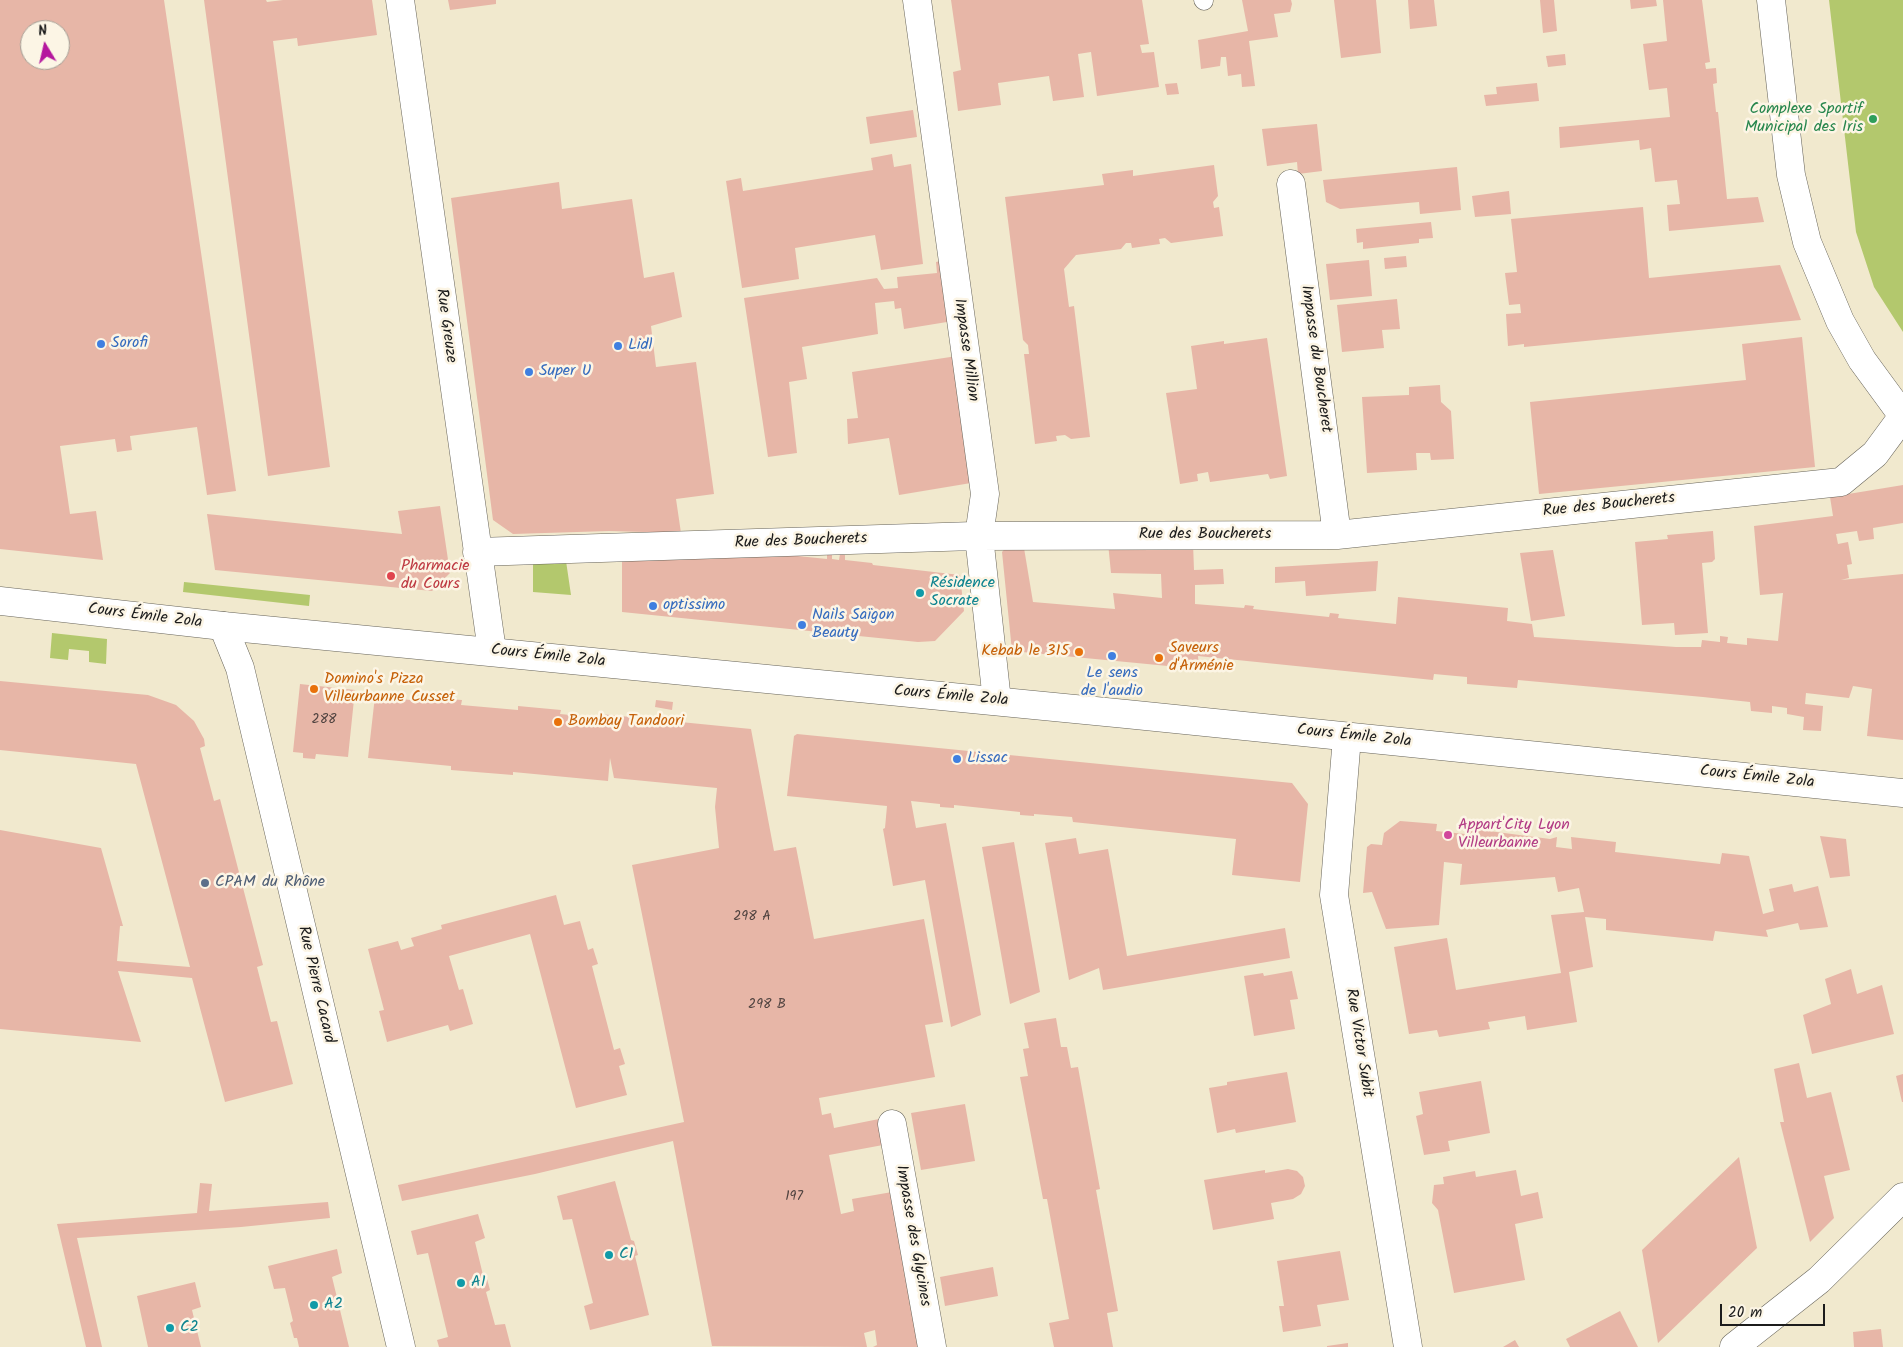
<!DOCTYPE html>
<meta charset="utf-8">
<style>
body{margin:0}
#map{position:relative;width:1903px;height:1347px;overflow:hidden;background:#f1e9ce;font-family:Kalam,sans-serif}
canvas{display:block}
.north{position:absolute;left:20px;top:20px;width:50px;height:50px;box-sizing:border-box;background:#fcf5e5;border:1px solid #a29e95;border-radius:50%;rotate:351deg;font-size:14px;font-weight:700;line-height:20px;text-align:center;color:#1c1c1c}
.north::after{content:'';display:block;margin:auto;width:18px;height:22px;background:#b5179e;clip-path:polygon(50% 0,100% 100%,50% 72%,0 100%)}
.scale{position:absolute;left:1720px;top:1304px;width:105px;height:22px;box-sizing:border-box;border:2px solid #1c1c1c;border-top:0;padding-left:6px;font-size:15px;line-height:18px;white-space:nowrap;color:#1c1c1c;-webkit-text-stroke:4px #fcf5e5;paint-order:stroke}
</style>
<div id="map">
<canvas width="1903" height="1347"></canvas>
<div class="north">N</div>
<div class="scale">20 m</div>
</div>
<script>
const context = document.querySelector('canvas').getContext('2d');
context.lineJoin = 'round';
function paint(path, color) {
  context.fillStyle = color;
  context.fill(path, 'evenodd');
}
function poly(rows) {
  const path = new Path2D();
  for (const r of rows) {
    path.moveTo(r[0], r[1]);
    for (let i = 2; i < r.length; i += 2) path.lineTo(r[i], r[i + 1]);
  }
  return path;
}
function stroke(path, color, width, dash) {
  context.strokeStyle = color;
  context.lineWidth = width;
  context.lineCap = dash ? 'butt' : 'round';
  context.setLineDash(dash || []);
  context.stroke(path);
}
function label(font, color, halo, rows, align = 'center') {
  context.font = font + ' Kalam,sans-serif';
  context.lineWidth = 5;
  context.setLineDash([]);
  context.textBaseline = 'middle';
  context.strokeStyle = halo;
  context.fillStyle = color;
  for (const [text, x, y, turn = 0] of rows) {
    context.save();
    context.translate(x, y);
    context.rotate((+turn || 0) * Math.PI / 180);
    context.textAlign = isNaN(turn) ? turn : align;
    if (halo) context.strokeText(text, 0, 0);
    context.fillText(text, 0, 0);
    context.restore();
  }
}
paint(poly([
 [1829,0,1903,0,1903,332,1874,287,1856,232],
 [566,561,571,595,533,592,533,563],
 [184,582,310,595,309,606,183,592],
 [52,633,107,639,106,664,89,662,89,651,69,649,68,660,50,658]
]), '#b3c86d');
paint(poly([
 [0,0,164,0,236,491,207,495,197,427,130,436,132,450,117,452,115,439,60,446,70,514,96,511,103,560,0,549],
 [30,30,60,30,60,60,30,60],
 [204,0,266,0,267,2,283,0,372,0,377,35,298,46,297,38,273,41,330,467,268,476],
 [448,0,496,0,496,4,450,10],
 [951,0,1142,0,1149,44,1140,45,1142,53,1154,52,1159,87,1097,96,1091,52,1078,54,1084,97,1053,101,1049,76,998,83,1001,105,958,111,953,72,961,70],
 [1242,0,1291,0,1292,4,1290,12,1274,14,1278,37,1249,41,1255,86,1242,87,1241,74,1228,76,1226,57,1221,57,1220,66,1201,69,1198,40,1248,31],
 [1334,0,1376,0,1381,53,1341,58],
 [1408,0,1434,0,1437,26,1410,29],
 [1540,0,1554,0,1557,31,1543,33],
 [1630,0,1656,0,1657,6,1631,9],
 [1663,0,1702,0,1710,62,1705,63,1706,69,1716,68,1717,83,1713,84,1716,112,1718,112,1727,199,1758,197,1764,222,1669,231,1667,205,1680,204,1677,180,1655,182,1651,148,1640,150,1639,140,1560,148,1559,127,1670,117,1667,88,1649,90,1643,44,1667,41],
 [1565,54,1566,65,1548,67,1546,56],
 [1177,83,1179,94,1167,95,1165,84],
 [1537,83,1539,101,1486,106,1484,95,1497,94,1496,87],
 [913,110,917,137,870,144,866,117],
 [1317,124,1322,171,1298,174,1297,162,1267,166,1262,129],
 [892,154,894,167,911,164,923,264,881,270,875,235,795,248,799,279,742,288,726,181,741,178,743,191,873,170,871,158],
 [1214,165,1218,196,1213,202,1214,208,1219,207,1223,236,1171,243,1165,238,1159,239,1160,244,1132,248,1131,243,1126,243,1121,249,1076,255,1064,269,1069,307,1074,306,1090,437,1071,439,1065,435,1056,436,1057,441,1035,444,1024,354,1029,354,1028,345,1023,340,1005,197,1104,185,1102,174,1133,170,1133,176],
 [1457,167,1461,210,1420,214,1419,202,1340,209,1326,202,1323,180],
 [559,182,562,209,632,199,644,278,674,272,682,317,651,326,656,367,696,362,714,494,676,499,681,533,609,531,513,534,493,520,451,198],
 [1509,191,1511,214,1475,217,1472,196],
 [1643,207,1649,278,1780,265,1801,320,1524,347,1524,344,1508,346,1506,314,1521,313,1520,304,1509,305,1505,273,1517,272,1511,219],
 [1431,222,1433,238,1419,239,1419,243,1363,249,1363,242,1357,243,1356,229],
 [1406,256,1407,267,1385,269,1384,258],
 [945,260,953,321,904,329,901,308,895,309,894,301,875,303,878,334,802,347,807,379,789,382,797,453,768,457,744,298,877,278,884,289,898,288,897,277,937,273,936,262],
 [1369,260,1372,296,1330,300,1326,264],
 [1397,299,1400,329,1382,330,1384,348,1342,352,1337,305],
 [1802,337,1815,467,1539,494,1530,402,1746,380,1742,344],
 [1267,338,1287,476,1270,479,1268,474,1210,482,1208,472,1197,474,1198,481,1180,484,1166,393,1197,389,1191,346,1224,341,1224,344],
 [957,356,971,483,899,495,889,438,848,444,847,419,858,418,852,372],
 [1440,385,1441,402,1451,411,1454,459,1431,460,1430,453,1416,453,1417,470,1367,473,1362,397,1409,395,1409,387],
 [1903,485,1903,523,1873,528,1874,539,1859,541,1857,531,1836,534,1838,544,1848,542,1852,564,1847,565,1849,578,1841,580,1903,574,1903,740,1867,736,1872,689,1853,686,1849,698,1806,693,1805,704,1823,706,1821,731,1803,730,1804,717,1787,714,1787,708,1772,706,1772,713,1751,711,1750,702,1703,697,1518,680,1517,688,1467,684,1467,677,1434,674,1433,680,1198,656,1199,669,1012,651,1002,552,1010,543,1023,542,1033,602,1115,609,1113,593,1162,598,1161,574,1111,573,1108,543,1193,543,1194,570,1223,569,1224,584,1195,585,1195,604,1244,608,1245,605,1254,606,1253,609,1329,617,1330,613,1339,614,1338,618,1396,624,1398,597,1508,608,1507,621,1532,624,1534,637,1676,647,1701,647,1702,640,1720,642,1720,636,1728,637,1727,643,1747,645,1747,638,1778,641,1783,593,1760,595,1754,526,1833,516,1830,497],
 [440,506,450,573,432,591,215,570,207,514,402,534,398,511],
 [1713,531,1715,559,1712,562,1702,563,1708,633,1675,635,1674,623,1642,625,1635,542,1668,539,1667,535],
 [1553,550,1565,616,1531,621,1520,553],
 [622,552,778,554,827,559,827,553,832,553,832,559,839,560,840,554,845,555,845,560,872,563,873,565,960,575,964,611,935,641,918,642,622,612],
 [1378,561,1376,591,1306,596,1305,581,1275,583,1275,567],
 [0,681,148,695,176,705,194,721,204,739,205,746,200,748,214,801,220,799,263,965,257,967,271,1022,277,1021,293,1084,225,1102,192,978,118,971,141,1042,0,1029,0,830,101,848,123,926,120,926,117,961,190,967,136,764,0,750],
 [300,684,355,690,348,757,316,754,315,759,303,758,303,753,293,752],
 [375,696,419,701,419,697,462,700,461,705,518,710,518,706,561,710,560,714,601,718,600,714,751,729,774,851,796,847,814,939,924,919,943,1022,925,1025,935,1077,819,1098,822,1115,831,1113,834,1128,879,1119,883,1145,829,1155,841,1214,854,1211,852,1199,892,1192,921,1347,873,1347,877,1345,875,1330,864,1333,867,1347,712,1346,673,1141,535,1174,402,1201,398,1185,684,1122,632,865,719,848,715,807,717,788,614,778,610,758,608,781,513,772,513,775,451,770,451,766,368,758],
 [656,700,673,702,672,710,655,707],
 [797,734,1292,783,1308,804,1300,882,1232,875,1236,839,1073,822,1072,817,1034,814,1034,816,1020,815,1020,812,954,805,954,808,940,807,940,804,911,801,916,828,946,823,981,1015,951,1027,925,880,893,886,883,829,885,828,887,806,787,796,794,736],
 [1400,821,1437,824,1436,831,1465,834,1466,828,1550,839,1557,837,1556,847,1572,849,1571,837,1616,842,1615,852,1720,864,1722,853,1749,856,1763,914,1774,911,1769,889,1792,884,1794,892,1818,886,1828,927,1800,930,1798,923,1766,930,1768,937,1715,931,1713,941,1606,930,1606,919,1585,917,1593,967,1569,972,1577,1022,1527,1030,1525,1016,1488,1022,1490,1029,1439,1037,1437,1030,1409,1034,1394,947,1447,938,1456,990,1561,973,1551,915,1584,912,1579,888,1558,892,1555,877,1460,885,1462,864,1444,862,1439,925,1386,929,1372,892,1363,893,1367,847,1371,844,1382,845,1384,833],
 [1820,836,1846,839,1850,876,1830,878],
 [1076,838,1079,854,1108,849,1127,956,1285,928,1290,958,1103,990,1099,968,1069,980,1045,843],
 [1014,842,1040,992,1010,1004,982,847],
 [556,895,564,925,580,921,588,950,593,948,598,964,592,966,614,1050,620,1048,625,1064,619,1066,627,1095,576,1108,530,934,449,956,459,990,463,989,473,1024,450,1031,448,1025,387,1042,379,1011,384,1010,368,949,398,941,401,950,414,946,411,938,442,929,441,925],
 [1851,969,1857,994,1882,985,1894,1034,1812,1054,1803,1015,1831,1004,1825,979],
 [1292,971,1298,999,1290,1000,1295,1029,1254,1036,1244,976,1263,973,1264,976],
 [1056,1018,1061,1047,1067,1047,1071,1068,1078,1067,1100,1189,1096,1190,1118,1311,1107,1313,1113,1347,1054,1347,1049,1323,1069,1319,1047,1199,1043,1199,1020,1077,1028,1076,1023,1049,1029,1048,1024,1023],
 [1799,1063,1807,1098,1831,1092,1850,1170,1824,1176,1834,1218,1810,1242,1780,1122,1784,1122,1774,1069],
 [1287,1072,1296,1122,1236,1133,1235,1129,1217,1133,1209,1088,1227,1085,1227,1082],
 [1903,1074,1903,1102,1902,1102,1896,1076],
 [1481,1081,1490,1133,1448,1141,1450,1151,1424,1155,1416,1116,1423,1114,1419,1092],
 [965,1104,975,1161,921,1170,911,1113],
 [1739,1157,1757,1248,1658,1343,1642,1250],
 [1288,1169,1297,1171,1303,1177,1305,1186,1301,1194,1293,1199,1271,1203,1274,1219,1213,1230,1204,1180,1265,1170,1265,1173],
 [1516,1170,1521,1196,1538,1192,1543,1218,1515,1224,1525,1280,1454,1293,1438,1210,1432,1203,1434,1185,1444,1184,1443,1177,1475,1171,1476,1177],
 [615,1181,631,1240,634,1241,638,1255,635,1256,649,1315,590,1330,584,1306,593,1303,572,1219,563,1220,557,1196],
 [200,1183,212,1184,209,1211,328,1202,330,1218,241,1227,77,1238,102,1347,86,1347,57,1224,197,1213],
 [478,1214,485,1238,475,1242,483,1275,486,1275,490,1290,486,1292,495,1325,505,1324,511,1347,439,1347,437,1340,448,1337,428,1253,417,1255,411,1231],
 [337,1249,342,1273,332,1277,349,1347,299,1347,297,1338,294,1338,290,1323,293,1321,285,1288,274,1289,268,1266],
 [1340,1251,1349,1300,1317,1305,1321,1326,1283,1332,1279,1306,1284,1306,1277,1261],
 [993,1267,998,1296,945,1306,940,1277],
 [195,1282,201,1307,192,1310,201,1347,148,1347,137,1296],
 [1620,1311,1638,1347,1570,1347,1566,1339],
 [1881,1329,1883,1347,1854,1347,1853,1332],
 [1515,1340,1519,1347,1503,1347],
 [1348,1343,1348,1347,1327,1347,1327,1346]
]), '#e7b6a7');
const lane = poly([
 [1203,0,1204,1]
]);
const street = poly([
 [400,0,492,651],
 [917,0,985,494,979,536,997,701],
 [1291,184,1337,535],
 [477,552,974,536,1337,535,1841,482,1875,454,1903,416],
 [223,626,240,668,401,1347],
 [1347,737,1334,895,1408,1347],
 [892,1124,932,1347]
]);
const secondary = poly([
 [1771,0,1791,175,1807,242,1840,321,1862,360,1903,416],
 [1734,1347,1819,1280,1903,1197]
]);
const primary = poly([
 [0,601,223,626,1126,714,1903,793]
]);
stroke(lane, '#67645a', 19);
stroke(street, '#67645a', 29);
stroke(secondary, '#67645a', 29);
stroke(primary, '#67645a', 29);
stroke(lane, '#fff', 18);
stroke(street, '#fff', 28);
stroke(secondary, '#fff', 28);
stroke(primary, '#fff', 28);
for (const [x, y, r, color] of [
 [1873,119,5,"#2e9e5b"],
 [101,344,5,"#3f7fe0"],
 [618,346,5,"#3f7fe0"],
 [529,372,5,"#3f7fe0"],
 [391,576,5,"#e0444e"],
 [920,593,5,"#0f9aa8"],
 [653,606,5,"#3f7fe0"],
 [802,625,5,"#3f7fe0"],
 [1079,652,5,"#e8710a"],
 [1112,656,5,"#3f7fe0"],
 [1159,658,5,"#e8710a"],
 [314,689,5,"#e8710a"],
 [558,722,5,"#e8710a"],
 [957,759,5,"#3f7fe0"],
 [1448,835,5,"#d1479c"],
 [205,883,5,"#5c6f8a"],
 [609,1255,5,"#0f9aa8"],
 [461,1283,5,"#0f9aa8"],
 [314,1305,5,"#0f9aa8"],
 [170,1328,5,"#0f9aa8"]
]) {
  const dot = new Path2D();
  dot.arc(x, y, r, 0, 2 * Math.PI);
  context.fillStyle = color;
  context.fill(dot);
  stroke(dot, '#fcf5e5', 2);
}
label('14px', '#4f423f', null, [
 ["288",324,721],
 ["298 A",752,918],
 ["298 B",767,1006],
 ["197",794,1198]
]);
label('16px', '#27864d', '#fcf5e5', [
 ["Complexe Sportif",1863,110],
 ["Municipal des Iris",1863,128]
], 'right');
label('16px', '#1c1c1c', '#fcf5e5', [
 ["Rue Greuze",445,326,82],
 ["Impasse Million",965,350,82],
 ["Impasse du Boucheret",1315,359,82],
 ["Rue des Boucherets",1609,506,-6],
 ["Rue des Boucherets",1205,535],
 ["Rue des Boucherets",801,542,-2],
 ["Cours Émile Zola",145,617,7],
 ["Cours Émile Zola",548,657,6],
 ["Cours Émile Zola",951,697,5],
 ["Cours Émile Zola",1354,737,6],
 ["Cours Émile Zola",1757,778,6],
 ["Rue Pierre Cacard",315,985,77],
 ["Rue Victor Subit",1358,1043,81],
 ["Impasse des Glycines",912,1236,80]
]);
label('16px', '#366cbe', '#fcf5e5', [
 ["Sorofi",111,344],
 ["Lidl",628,346],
 ["Super U",539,372],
 ["optissimo",663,606],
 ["Nails Saïgon",812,616],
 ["Beauty",812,634],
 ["Le sens",1112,674,"center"],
 ["de l'audio",1112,692,"center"],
 ["Lissac",967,759]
], 'left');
label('16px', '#be3a42', '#fcf5e5', [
 ["Pharmacie",401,567],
 ["du Cours",401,585]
], 'left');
label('16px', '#0d838f', '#fcf5e5', [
 ["Résidence",930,584],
 ["Socrate",930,602],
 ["C1",619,1255],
 ["A1",471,1283],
 ["A2",324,1305],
 ["C2",180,1328]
], 'left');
label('16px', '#c56008', '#fcf5e5', [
 ["Saveurs",1169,649],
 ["d'Arménie",1169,667],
 ["Kebab le 315",1069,652,"right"],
 ["Domino's Pizza",324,680],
 ["Villeurbanne Cusset",324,698],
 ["Bombay Tandoori",568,722]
], 'left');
label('16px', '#b23c85', '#fcf5e5', [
 ["Appart'City Lyon",1458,826],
 ["Villeurbanne",1458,844]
], 'left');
label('16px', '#4e5e75', '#fcf5e5', [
 ["CPAM du Rhône",215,883]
], 'left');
</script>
